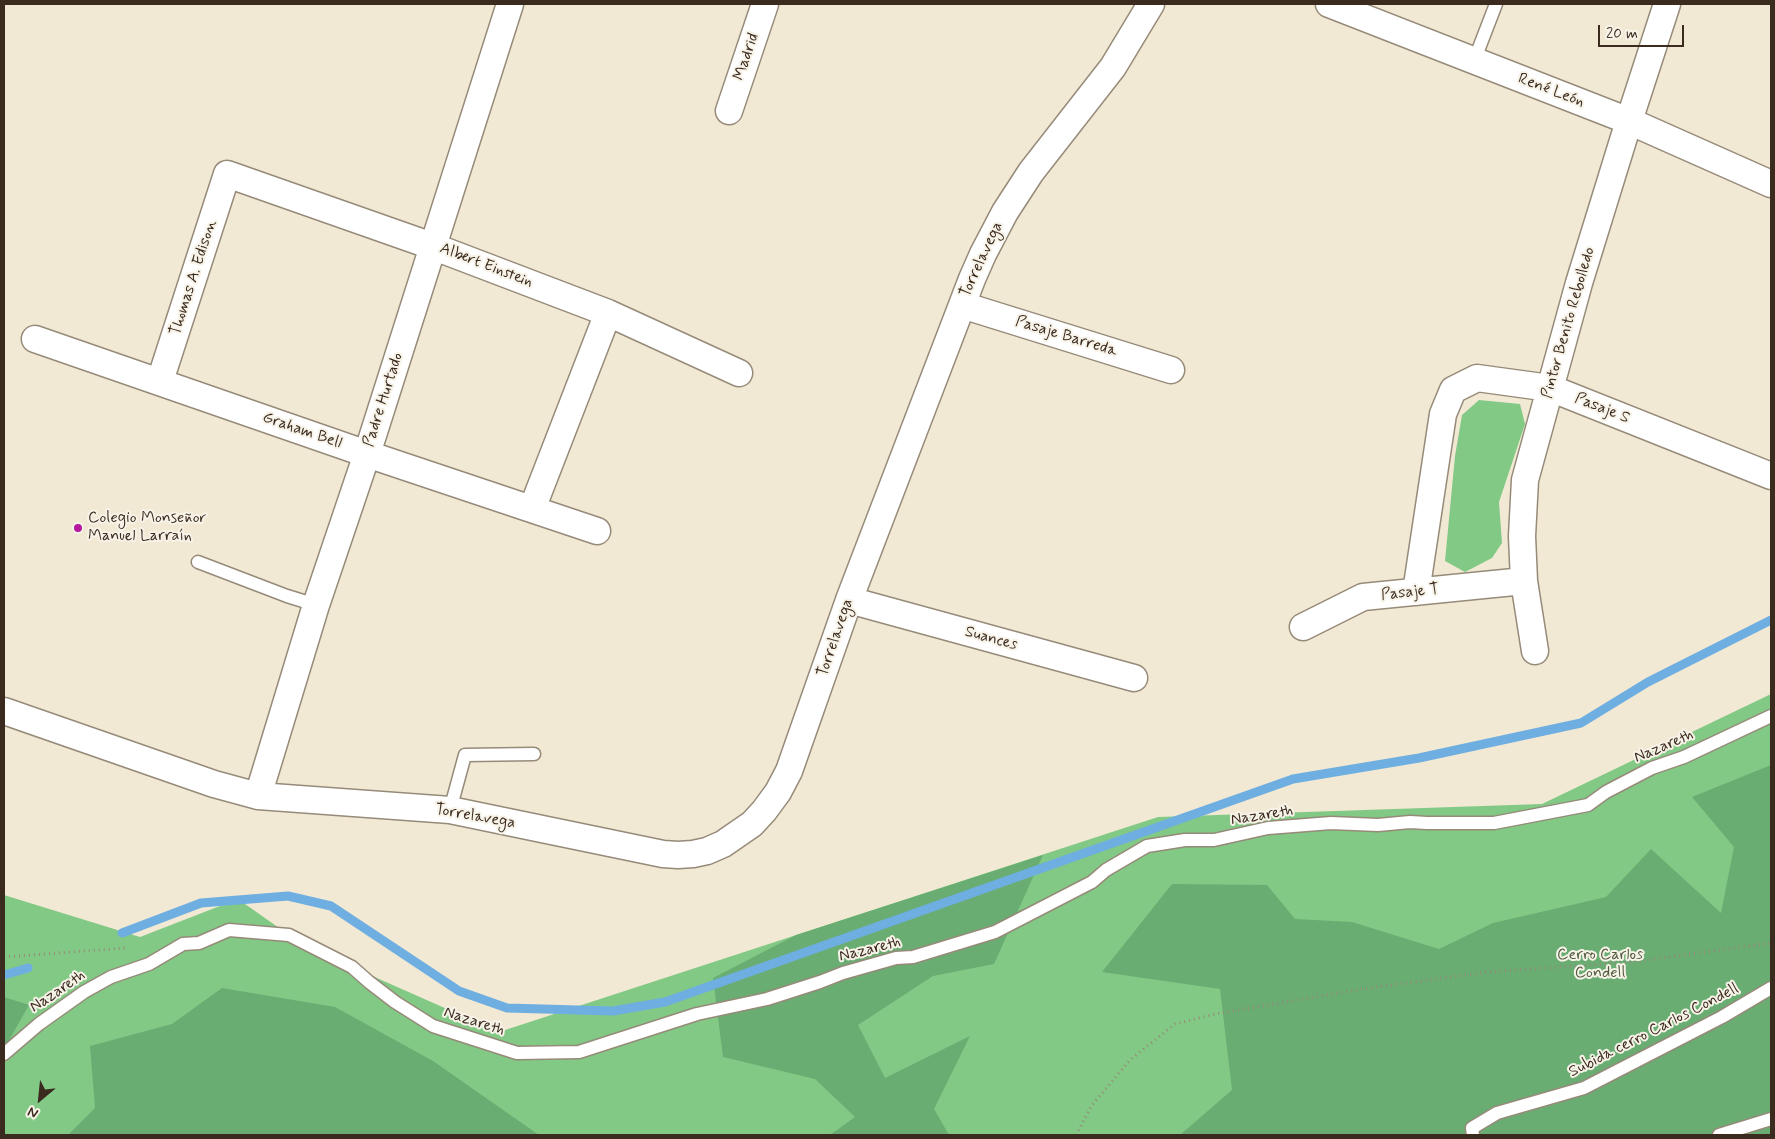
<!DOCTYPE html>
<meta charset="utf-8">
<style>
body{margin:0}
#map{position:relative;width:1775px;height:1139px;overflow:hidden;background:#f2e9d4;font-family:Mynerve,sans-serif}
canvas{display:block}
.frame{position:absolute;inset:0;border:5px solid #3b2a1e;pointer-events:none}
.north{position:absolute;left:15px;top:1074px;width:50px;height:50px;-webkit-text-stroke:4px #f7f3e8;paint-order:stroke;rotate:208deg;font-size:14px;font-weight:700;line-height:20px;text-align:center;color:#3b2a1e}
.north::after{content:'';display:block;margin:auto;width:18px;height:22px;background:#3b2a1e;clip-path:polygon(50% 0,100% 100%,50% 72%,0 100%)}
.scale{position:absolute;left:1598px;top:25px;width:86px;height:22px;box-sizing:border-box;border:2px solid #3b2a1e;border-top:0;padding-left:6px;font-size:15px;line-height:18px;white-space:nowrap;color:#3b2a1e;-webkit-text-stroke:4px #f7f3e8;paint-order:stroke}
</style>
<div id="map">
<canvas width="1775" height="1139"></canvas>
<div class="frame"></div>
<div class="north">N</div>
<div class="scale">20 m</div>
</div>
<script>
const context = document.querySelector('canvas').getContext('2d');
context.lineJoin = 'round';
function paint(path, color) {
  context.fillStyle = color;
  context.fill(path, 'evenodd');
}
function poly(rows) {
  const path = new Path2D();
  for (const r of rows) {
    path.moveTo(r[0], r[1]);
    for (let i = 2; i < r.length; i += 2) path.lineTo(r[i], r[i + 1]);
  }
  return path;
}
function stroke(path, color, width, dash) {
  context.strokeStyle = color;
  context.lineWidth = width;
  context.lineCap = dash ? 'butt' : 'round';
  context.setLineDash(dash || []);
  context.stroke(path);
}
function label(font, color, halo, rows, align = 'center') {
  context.font = font + ' Mynerve,sans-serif';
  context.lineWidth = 4;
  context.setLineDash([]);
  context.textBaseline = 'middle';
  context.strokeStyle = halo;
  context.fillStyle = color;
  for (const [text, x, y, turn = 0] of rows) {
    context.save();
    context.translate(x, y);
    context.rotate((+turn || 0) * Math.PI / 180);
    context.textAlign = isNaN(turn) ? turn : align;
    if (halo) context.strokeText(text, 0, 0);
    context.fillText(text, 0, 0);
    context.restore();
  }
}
paint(poly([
 [1479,400,1520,404,1525,424,1499,502,1502,543,1492,558,1465,572,1445,561,1455,456,1462,415],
 [1771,694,1771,1135,4,1135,4,895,140,937,238,899,289,935,352,967,499,1032,1158,817,1542,804]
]), '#82c985');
paint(poly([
 [1771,765,1771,1135,1180,1135,1232,1090,1220,989,1102,972,1172,884,1267,885,1295,919,1352,922,1439,949,1493,923,1606,897,1651,849,1721,913,1734,847,1692,797],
 [1043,855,994,964,933,976,858,1025,885,1078,970,1036,934,1109,949,1135,830,1135,855,1117,815,1079,723,1057,713,978,796,935],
 [222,988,335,1007,433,1061,539,1135,68,1135,95,1108,90,1046,172,1024],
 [4,997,29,1005,4,1049]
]), '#69ad72');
stroke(poly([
 [122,933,201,903,288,896,331,906,459,991,507,1008,613,1011,665,1002,1293,779,1419,758,1581,723,1648,682,1771,620],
 [4,975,28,968]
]), '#6eaee1', 9);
const service = poly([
 [1474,61,1496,4],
 [198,562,287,596,316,605],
 [450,810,465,755,534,754],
 [4,1054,39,1024,84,992,111,977,149,964,183,944,199,943,229,930,289,935,352,967,369,982,395,1002,433,1026,517,1053,579,1052,697,1014,767,999,820,982,843,973,896,958,913,957,995,932,1092,882,1106,870,1147,846,1185,840,1214,840,1268,828,1331,823,1378,825,1410,822,1427,823,1494,823,1588,805,1606,792,1652,768,1684,757,1771,716],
 [1473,1135,1472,1128,1497,1113,1584,1088,1722,1017,1771,988],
 [1719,1135,1771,1119]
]);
const minor = poly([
 [1329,4,1629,121,1771,184],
 [729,111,765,4],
 [962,305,1171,370],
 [35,339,367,454,597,531],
 [160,381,227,174,432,246,608,313,739,373],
 [532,509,608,313],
 [1416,592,1443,414,1453,390,1477,378,1550,388,1771,476],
 [849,600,1134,678],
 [1303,627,1363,597,1524,581],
 [1535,651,1524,581,1522,536,1525,480,1579,283,1629,121,1667,4],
 [4,711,214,784,258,796,450,810,663,854,678,855,693,854,707,851,723,844,752,824,764,811,778,792,789,771,849,600,972,279,983,254,1005,212,1031,172,1113,67,1151,4],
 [258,796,316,605,367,454,510,4]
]);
stroke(service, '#968a79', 15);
stroke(minor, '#968a79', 29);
stroke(poly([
 [4,957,125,948],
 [1076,1135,1092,1105,1130,1060,1175,1024,1215,1014,1362,989,1487,972,1632,962,1771,943]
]), '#968a79', 3, [1, 4]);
stroke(service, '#fff', 12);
stroke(minor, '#fff', 26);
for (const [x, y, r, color] of [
 [78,528,5,"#b5179e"]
]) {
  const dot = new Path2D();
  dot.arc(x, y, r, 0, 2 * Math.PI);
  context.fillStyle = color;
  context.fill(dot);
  stroke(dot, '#f7f3e8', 2);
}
label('16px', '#3b2a1e', '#f7f3e8', [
 ["Madrid",747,57,-71],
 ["René León",1551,91,21],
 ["Torrelavega",982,260,-65],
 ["Albert Einstein",486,266,21],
 ["Thomas A. Edison",194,278,-72],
 ["Pintor Benito Rebolledo",1569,323,-74],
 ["Pasaje Barreda",1066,337,17],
 ["Padre Hurtado",384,400,-72],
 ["Pasaje S",1602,409,22],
 ["Graham Bell",302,431,19],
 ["Pasaje T",1410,593,-6],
 ["Torrelavega",836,638,-71],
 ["Suances",991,639,15],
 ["Nazareth",1664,747,-23],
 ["Nazareth",1262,816,-9],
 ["Torrelavega",475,817,10],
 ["Nazareth",870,950,-14],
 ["Nazareth",58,992,-34],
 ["Nazareth",474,1022,18],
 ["Subida cerro Carlos Condell",1654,1031,-27]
]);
label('16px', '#3b2a1e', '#f7f3e8', [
 ["Colegio Monseñor",88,519],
 ["Manuel Larraín",88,537]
], 'left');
label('16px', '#505a3d', '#f7f3e8', [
 ["Cerro Carlos",1600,956],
 ["Condell",1600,974]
]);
</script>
